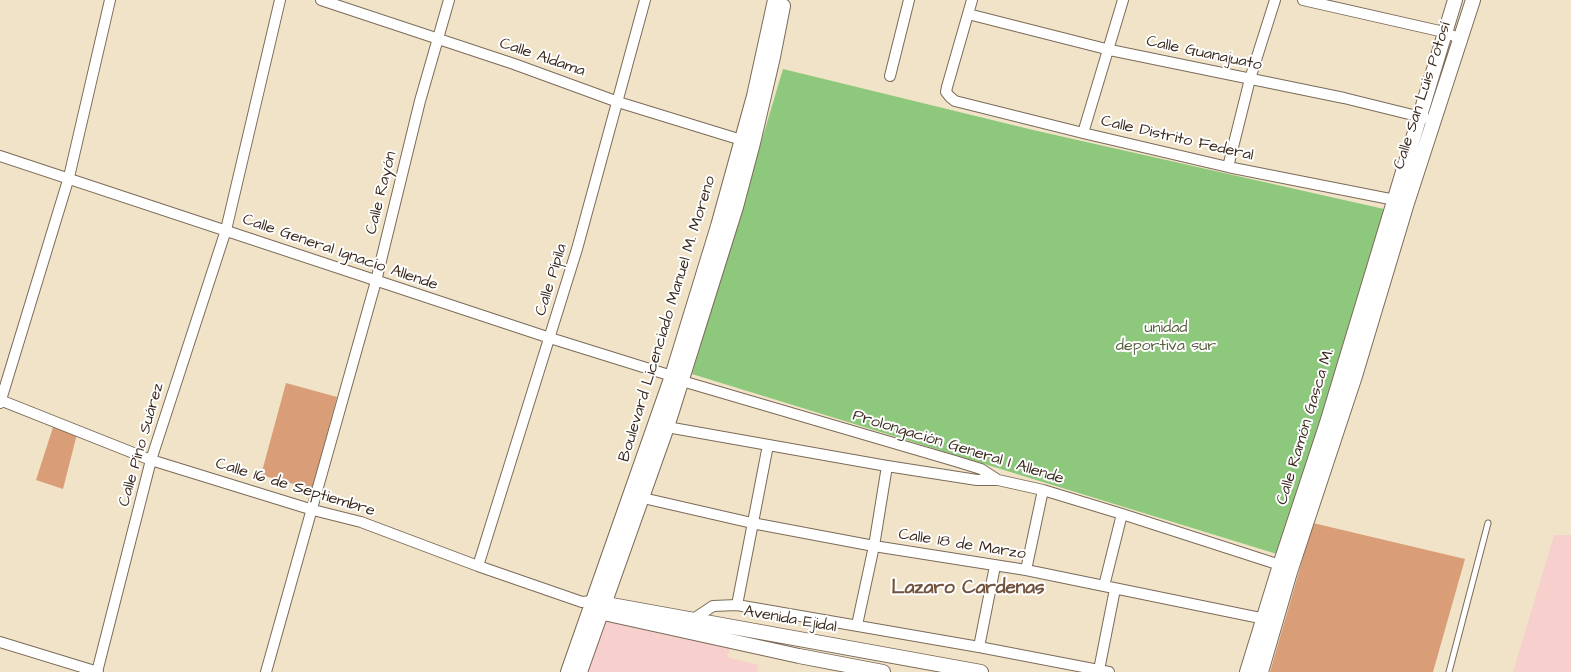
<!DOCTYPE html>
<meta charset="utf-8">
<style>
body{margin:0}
canvas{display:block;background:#f1e3c7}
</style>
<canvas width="1571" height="672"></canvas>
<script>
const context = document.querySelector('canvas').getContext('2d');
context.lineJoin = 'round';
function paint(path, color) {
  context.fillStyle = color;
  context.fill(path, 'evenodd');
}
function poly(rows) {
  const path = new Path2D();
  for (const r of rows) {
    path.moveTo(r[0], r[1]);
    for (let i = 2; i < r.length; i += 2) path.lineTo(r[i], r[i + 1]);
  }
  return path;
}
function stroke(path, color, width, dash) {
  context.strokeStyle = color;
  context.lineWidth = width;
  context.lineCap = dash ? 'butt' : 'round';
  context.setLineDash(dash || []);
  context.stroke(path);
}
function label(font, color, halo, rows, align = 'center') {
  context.font = font + ' "Architects Daughter",sans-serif';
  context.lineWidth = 4;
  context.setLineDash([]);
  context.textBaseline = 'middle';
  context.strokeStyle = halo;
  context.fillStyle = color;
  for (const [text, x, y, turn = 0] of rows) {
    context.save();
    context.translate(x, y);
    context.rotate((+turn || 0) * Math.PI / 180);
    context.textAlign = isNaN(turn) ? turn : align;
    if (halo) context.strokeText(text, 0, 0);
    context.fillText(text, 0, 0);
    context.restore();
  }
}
paint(poly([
 [1554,535,1571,535,1571,672,1513,672],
 [602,616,731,646,727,657,759,665,757,672,584,672]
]), '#f7d0cd');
paint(poly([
 [783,69,1033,130,1384,209,1324,426,1280,555,692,374]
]), '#8dc87c');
paint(poly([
 [286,383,337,397,312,489,261,475],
 [54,424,77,434,63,489,36,480],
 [1313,523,1465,559,1433,672,1270,672]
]), '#d99e78');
const lane = poly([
 [1449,672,1488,523]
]);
const street = poly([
 [321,0,514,64,618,102,748,142],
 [972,0,947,87,946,92,950,97,955,101,1083,133,1228,167,1400,201],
 [1303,0,1444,32,1461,39],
 [968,14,1110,50,1344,98,1425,118],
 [890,76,909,0],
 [1083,133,1123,0],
 [0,156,550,338,672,376,682,381,955,461,981,469,998,480,1043,490,1122,514,1280,565,1285,569],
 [1228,167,1250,79,1275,0],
 [0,400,151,460,313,510,361,522,478,566,582,602,592,601],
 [0,403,69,177,110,0],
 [667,427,887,466,977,480,998,480],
 [643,498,752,523,874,546,1026,570,1270,620],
 [478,566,577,249,645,0],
 [1026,570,1043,490],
 [1104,586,1122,514],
 [737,605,768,445],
 [689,622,713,606,737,605,979,647,1109,672],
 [857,625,874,546,887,466],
 [0,642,98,672],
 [979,647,995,566],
 [1099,670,1115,589],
 [97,672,151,460,226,230,280,0],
 [266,672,376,281,420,101,449,0]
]);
const secondary = poly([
 [595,602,981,672],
 [599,612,799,656,883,672],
 [568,672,672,376,718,226,754,96,775,0],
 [580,672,667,427,736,207,753,143,773,57,783,6],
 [1247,672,1280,565,1326,426,1455,0],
 [1261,672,1290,572,1355,376,1407,203,1473,0]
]);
stroke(lane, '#7b6b59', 7);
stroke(street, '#7b6b59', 12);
stroke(secondary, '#7b6b59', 16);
stroke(lane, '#fff', 5);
stroke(street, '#fff', 10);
stroke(secondary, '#fff', 14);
label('16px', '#3b2a1e', '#fff', [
 ["Calle Guanajuato",1204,54,12],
 ["Calle Aldama",542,58,19],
 ["Calle San Luis Potosí",1423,96,-72],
 ["Calle Distrito Federal",1177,139,13],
 ["Calle Rayón",382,193,-76],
 ["Calle General Ignacio Allende",340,253,19],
 ["Calle Pípila",552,280,-73],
 ["Boulevard Licenciado Manuel M. Moreno",668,319,-73],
 ["Calle Ramón Gasca M.",1306,427,-73],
 ["Calle Pino Suárez",142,445,-74],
 ["Prolongación General I Allende",958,448,17],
 ["Calle 16 de Septiembre",295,488,17],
 ["Calle 18 de Marzo",962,545,9],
 ["Avenida Ejidal",790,620,10]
]);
label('16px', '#58613f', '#fff', [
 ["unidad",1166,329],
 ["deportiva sur",1166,347]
]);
label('bold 19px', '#72533e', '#fff', [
 ["Lazaro Cardenas",968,589]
]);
</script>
